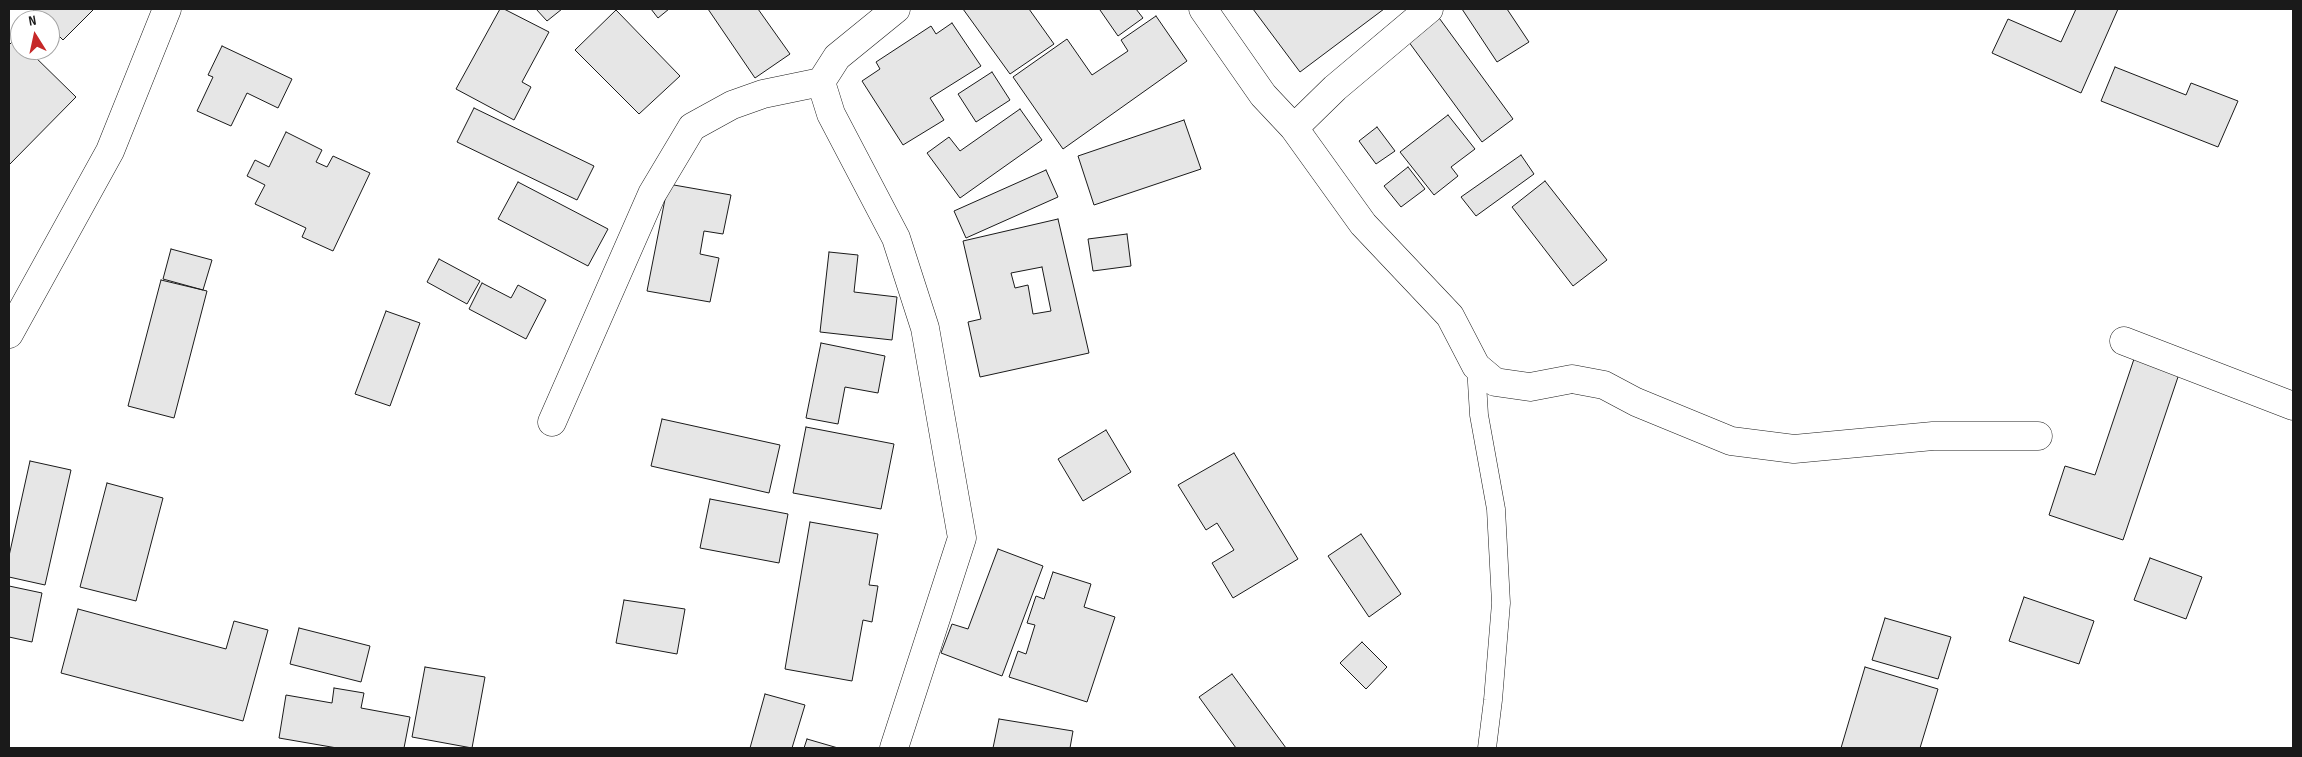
<!DOCTYPE html>
<style>
body{margin:0}
#map{position:relative;width:2302px;height:757px;overflow:hidden;background:#fff;font-family:"Sofia Sans Condensed",sans-serif}
canvas{display:block}
.frame{position:absolute;inset:0;border:10px solid #1a1a1a;pointer-events:none}
.north{position:absolute;left:10px;top:10px;width:50px;height:50px;box-sizing:border-box;background:#fff;border:1px solid #a3a3a3;border-radius:50%;rotate:350deg;font-size:14px;font-weight:700;line-height:20px;text-align:center;color:#1a1a1a}
.north::after{content:'';display:block;margin:auto;width:18px;height:22px;background:#c62828;clip-path:polygon(50% 0,100% 100%,50% 72%,0 100%)}
</style>
<div id="map">
<canvas width="2302" height="757"></canvas>
<div class="frame"></div>
<div class="north">N</div>
</div>
<script>
const context = document.querySelector('canvas').getContext('2d');
context.lineJoin = 'round';
function paint(path, color) {
  context.fillStyle = color;
  context.fill(path, 'evenodd');
}
function poly(rows) {
  const path = new Path2D();
  for (const r of rows) {
    path.moveTo(r[0], r[1]);
    for (let i = 2; i < r.length; i += 2) path.lineTo(r[i], r[i + 1]);
  }
  return path;
}
function stroke(path, color, width, dash) {
  context.strokeStyle = color;
  context.lineWidth = width;
  context.lineCap = dash ? 'butt' : 'round';
  context.setLineDash(dash || []);
  context.stroke(path);
}
const building = poly([
 [32,9,94,9,63,40,50,27,50,20,43,20,32,9],
 [500,9,504,9,549,32,522,82,531,87,514,120,456,89,500,9],
 [536,9,562,9,547,21,536,9],
 [651,9,669,9,658,18,651,9],
 [708,9,758,9,790,54,755,78,708,9],
 [963,9,1029,9,1054,44,1010,74,963,9],
 [1101,9,1136,9,1143,18,1118,36,1100,10,1101,9],
 [1253,9,1384,9,1300,72,1253,9],
 [1462,9,1507,9,1529,42,1497,62,1462,9],
 [2076,9,2118,9,2081,93,1992,53,2008,19,2061,42,2076,9],
 [616,10,680,76,639,114,575,50,616,10],
 [1434,11,1513,119,1482,142,1403,34,1434,11],
 [1156,16,1187,61,1063,149,1013,77,1067,39,1092,75,1128,51,1121,40,1156,16],
 [952,23,981,66,930,98,944,120,903,145,862,81,880,69,876,62,931,26,936,34,952,23],
 [16,38,20,42,20,50,28,50,76,97,9,165,9,45,16,38],
 [222,46,292,79,278,108,247,93,231,126,197,111,213,77,208,75,222,46],
 [2115,67,2186,95,2191,83,2238,101,2218,147,2101,101,2115,67],
 [992,72,1010,100,976,122,958,94,992,72],
 [474,108,594,166,577,200,457,142,474,108],
 [1020,109,1042,140,960,198,927,153,949,137,960,151,1020,109],
 [1448,115,1475,149,1451,167,1458,176,1434,195,1400,152,1448,115],
 [1184,120,1201,169,1094,205,1078,156,1184,120],
 [1377,127,1395,151,1376,164,1359,141,1377,127],
 [286,132,322,150,316,162,327,167,333,156,370,173,333,251,302,237,306,228,255,204,265,185,247,176,255,160,269,167,286,132],
 [1521,155,1534,174,1476,216,1461,197,1521,155],
 [1408,167,1425,189,1401,207,1384,186,1408,167],
 [1046,170,1058,197,966,238,954,211,1046,170],
 [1545,181,1607,260,1573,286,1512,207,1545,181],
 [518,182,608,229,588,266,498,219,518,182],
 [668,184,731,195,723,234,704,231,700,254,719,258,710,302,647,291,668,184],
 [1058,219,1089,353,980,377,968,322,981,319,963,241,1058,219],
 [1042,267,1051,311,1033,314,1028,285,1015,288,1011,273,1042,267],
 [1127,234,1131,266,1093,271,1088,239,1127,234],
 [171,249,212,260,203,290,163,279,171,249],
 [829,252,858,255,854,292,897,297,892,340,820,332,829,252],
 [439,259,480,281,467,304,427,282,439,259],
 [161,280,207,291,174,418,128,406,161,280],
 [482,283,511,298,518,285,546,300,526,339,469,309,482,283],
 [386,311,420,323,390,406,355,394,386,311],
 [821,343,885,356,878,393,845,387,838,424,806,418,821,343],
 [2135,356,2180,371,2123,540,2049,515,2065,466,2095,475,2135,356],
 [662,419,780,445,769,493,651,466,662,419],
 [806,427,894,444,881,509,793,493,806,427],
 [1106,430,1131,472,1083,501,1058,459,1106,430],
 [1234,453,1298,559,1233,598,1212,563,1234,550,1217,523,1206,530,1178,485,1234,453],
 [30,461,71,470,45,585,9,577,9,556,30,461],
 [107,483,163,498,136,601,80,587,107,483],
 [710,499,788,514,779,563,700,548,710,499],
 [810,522,878,534,869,585,878,586,872,622,863,620,852,681,785,669,810,522],
 [1361,534,1401,594,1369,617,1328,556,1361,534],
 [998,549,1043,566,1002,676,941,653,952,624,968,629,998,549],
 [2150,558,2202,577,2186,619,2134,600,2150,558],
 [1053,572,1091,584,1084,607,1115,617,1087,702,1009,677,1018,651,1026,654,1035,625,1027,623,1036,596,1044,599,1053,572],
 [9,586,42,593,32,642,9,637,9,586],
 [2024,597,2094,621,2079,664,2009,641,2024,597],
 [624,600,685,609,677,654,616,643,624,600],
 [78,609,226,649,234,621,268,630,243,721,61,673,78,609],
 [1885,618,1951,637,1938,679,1872,660,1885,618],
 [299,628,370,646,361,682,290,664,299,628],
 [1362,642,1387,667,1366,689,1340,663,1362,642],
 [425,667,485,677,472,748,412,737,425,667],
 [1865,667,1938,689,1920,748,1841,748,1865,667],
 [1232,674,1286,748,1236,748,1199,697,1232,674],
 [334,688,364,693,361,708,410,717,404,748,337,748,279,738,286,695,332,703,334,688],
 [765,694,805,705,792,748,750,748,765,694],
 [999,719,1073,731,1070,748,993,748,999,719],
 [807,739,838,748,804,748,807,739]
]);
paint(building, '#e6e6e6');
stroke(building, '#1a1a1a', 1);
const lane = poly([
 [1476,366,1479,415,1496,509,1501,603,1493,700,1487,748]
]);
const street = poly([
 [1203,9,1263,95,1294,128,1363,224,1450,316,1476,366,1495,382,1530,387,1572,379,1604,385,1636,402,1731,441,1794,449,1933,436,2038,436],
 [821,82,831,114,896,238,925,328,962,538,894,748],
 [1294,128,1335,88,1429,9],
 [9,334,110,151,167,9],
 [2124,341,2293,406],
 [552,422,652,194,692,127,732,105,763,94,821,82,837,57,896,9]
]);
stroke(lane, '#1a1a1a', 19);
stroke(street, '#1a1a1a', 29);
stroke(lane, '#fff', 18);
stroke(street, '#fff', 28);
</script>
